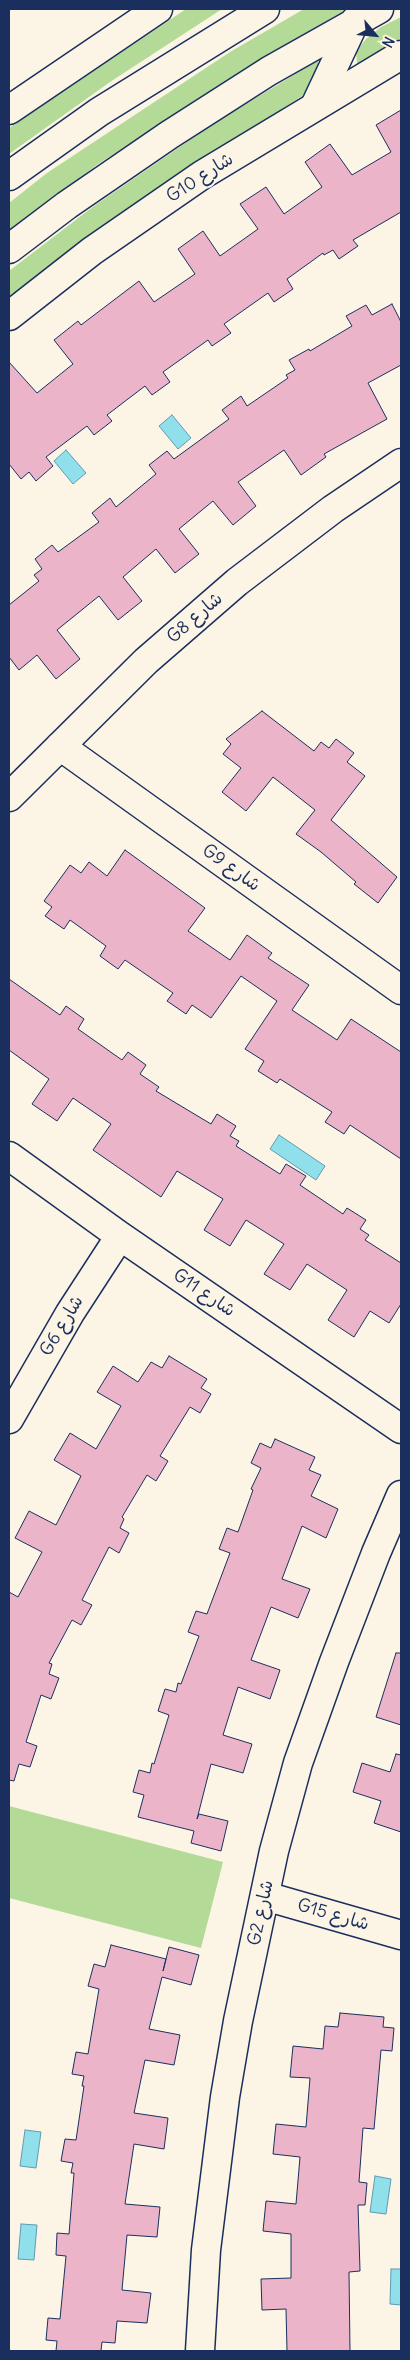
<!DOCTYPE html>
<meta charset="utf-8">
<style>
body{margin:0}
#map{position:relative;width:410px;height:2360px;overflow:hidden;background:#fcf5e5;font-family:Delius,sans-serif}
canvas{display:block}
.frame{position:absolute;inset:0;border:10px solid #1b2f5e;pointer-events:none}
.north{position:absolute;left:350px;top:10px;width:50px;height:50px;-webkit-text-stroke:4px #fcf5e5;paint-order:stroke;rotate:118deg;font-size:14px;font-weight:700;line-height:20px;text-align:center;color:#1b2f5e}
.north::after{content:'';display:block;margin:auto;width:18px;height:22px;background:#1b2f5e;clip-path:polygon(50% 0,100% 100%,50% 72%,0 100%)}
</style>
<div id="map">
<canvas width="410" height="2360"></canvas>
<div class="frame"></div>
<div class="north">N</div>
</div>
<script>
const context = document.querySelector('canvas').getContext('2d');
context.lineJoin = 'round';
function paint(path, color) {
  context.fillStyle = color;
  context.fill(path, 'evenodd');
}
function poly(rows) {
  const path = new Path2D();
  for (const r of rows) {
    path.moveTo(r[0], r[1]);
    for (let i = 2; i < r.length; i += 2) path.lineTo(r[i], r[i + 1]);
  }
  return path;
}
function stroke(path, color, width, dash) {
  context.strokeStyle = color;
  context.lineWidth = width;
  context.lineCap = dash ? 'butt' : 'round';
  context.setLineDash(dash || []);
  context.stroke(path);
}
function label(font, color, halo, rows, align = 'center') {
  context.font = font + ' Delius,"Playpen Sans Arabic",sans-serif';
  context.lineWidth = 4;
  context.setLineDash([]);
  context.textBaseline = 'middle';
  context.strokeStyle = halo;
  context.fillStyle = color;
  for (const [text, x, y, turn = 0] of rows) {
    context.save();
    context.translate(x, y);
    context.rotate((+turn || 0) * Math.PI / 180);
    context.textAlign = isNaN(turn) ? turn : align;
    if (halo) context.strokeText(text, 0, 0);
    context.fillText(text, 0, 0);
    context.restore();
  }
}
paint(poly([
 [186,9,222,9,110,82,9,154,9,128],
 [304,9,347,9,271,53,98,164,9,232,9,203,47,173,230,52],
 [401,17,401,39,357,64,356,51,366,39,381,27],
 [317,61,322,65,315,82,302,96,140,200,9,296,9,271,94,206,213,124],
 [9,1806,223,1862,201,1948,9,1898]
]), '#b3da96');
const water = poly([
 [172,415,191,438,178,449,159,426,172,415],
 [66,450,86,473,73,484,54,461,66,450],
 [279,1135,325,1166,316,1180,270,1149,279,1135],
 [25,2130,41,2132,36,2168,20,2166,25,2130],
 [375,2176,391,2179,386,2214,370,2212,375,2176],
 [21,2224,37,2225,34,2260,18,2259,21,2224],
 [391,2269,401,2269,401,2305,390,2304,391,2269]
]);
paint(water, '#90e0ec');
stroke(water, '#6199b3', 1);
const building = poly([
 [401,110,401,212,353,240,358,246,339,259,333,250,324,255,323,253,287,279,293,289,274,302,268,293,224,324,231,333,212,346,208,340,163,372,170,382,152,395,145,386,107,415,112,421,94,435,87,426,46,457,53,466,36,481,29,472,21,479,9,464,9,362,37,393,73,364,54,340,78,321,81,325,139,281,154,302,195,274,178,249,203,231,220,256,258,229,240,204,266,187,284,214,322,187,305,162,330,144,352,175,391,152,376,125,401,110],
 [392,304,401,322,401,365,368,383,387,419,324,454,326,457,301,475,284,450,238,482,256,506,233,525,213,501,179,529,199,554,175,573,156,549,123,577,142,601,118,620,99,596,57,630,80,659,56,679,37,655,19,670,9,657,9,605,39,581,34,575,42,569,35,559,52,545,58,552,99,522,92,513,110,498,116,507,156,474,149,465,167,451,174,459,229,419,222,410,241,396,247,406,288,378,286,375,295,370,289,360,309,349,310,351,352,326,346,316,366,305,372,315,392,304],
 [262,711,314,751,321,742,329,748,336,739,354,753,347,762,365,776,331,820,397,877,378,903,354,884,356,882,321,852,296,834,315,810,273,777,246,811,222,792,241,768,223,754,231,744,226,739,262,711],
 [125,850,205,908,188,931,230,960,247,935,272,953,268,958,309,985,292,1010,337,1040,351,1019,401,1052,401,1159,350,1125,344,1134,325,1122,332,1112,280,1079,277,1083,258,1071,264,1061,245,1049,277,1001,241,976,211,1018,192,1005,186,1014,167,1001,173,993,125,960,118,969,100,956,106,946,70,920,64,929,45,916,52,907,44,901,70,865,81,873,89,862,107,876,125,850],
 [9,979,60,1015,66,1006,84,1019,78,1029,122,1060,128,1052,146,1065,140,1074,159,1087,156,1091,211,1124,217,1114,236,1126,230,1136,239,1141,236,1146,280,1174,286,1164,306,1176,300,1185,343,1214,347,1208,366,1220,360,1229,369,1235,365,1240,401,1263,401,1304,389,1323,370,1311,354,1337,328,1320,347,1290,307,1264,290,1290,264,1274,284,1244,246,1220,230,1246,204,1230,223,1199,177,1171,161,1197,93,1150,111,1124,73,1098,57,1121,32,1104,49,1079,9,1050,9,979],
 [169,1356,207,1379,201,1388,211,1394,200,1413,190,1407,160,1456,168,1461,156,1481,147,1475,122,1517,124,1519,120,1528,129,1533,119,1553,109,1547,82,1600,92,1605,81,1625,72,1620,49,1663,52,1664,49,1674,59,1678,51,1699,41,1695,26,1742,37,1746,30,1767,19,1764,14,1781,9,1780,9,1592,18,1597,42,1552,15,1538,29,1511,56,1525,81,1476,54,1460,70,1433,96,1449,121,1406,97,1392,113,1366,138,1382,151,1362,162,1368,169,1356],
 [275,1439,315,1457,309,1470,321,1475,311,1496,338,1509,326,1538,302,1526,282,1579,310,1589,298,1618,271,1607,251,1660,280,1670,270,1699,238,1687,223,1735,252,1744,243,1773,211,1764,197,1819,199,1814,228,1821,221,1851,191,1843,194,1831,138,1817,144,1795,133,1792,139,1770,150,1773,152,1763,154,1764,169,1715,158,1711,165,1689,176,1692,178,1683,181,1684,199,1636,188,1632,196,1611,207,1614,230,1553,219,1549,227,1528,238,1532,253,1490,251,1489,261,1468,251,1463,260,1443,271,1448,275,1439],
 [396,1653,401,1653,401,1725,376,1717,396,1653],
 [396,1754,401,1755,401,1832,374,1823,381,1801,353,1792,362,1763,390,1772,396,1754],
 [111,1945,166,1959,163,1971,169,1947,199,1955,191,1985,162,1977,149,2029,180,2035,174,2065,145,2060,134,2113,168,2118,164,2149,134,2144,125,2204,160,2207,157,2237,127,2235,122,2290,151,2293,147,2323,117,2321,115,2343,102,2342,101,2351,56,2351,57,2341,46,2340,48,2318,60,2319,66,2256,56,2255,57,2233,69,2234,74,2173,71,2173,73,2163,61,2161,65,2139,76,2140,84,2086,82,2086,84,2076,72,2074,76,2052,88,2054,99,1989,88,1986,94,1964,105,1967,111,1945],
 [340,2013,384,2017,383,2027,394,2028,392,2051,381,2050,374,2129,363,2128,359,2182,367,2183,365,2205,358,2205,360,2271,349,2272,350,2351,287,2351,286,2309,262,2310,261,2279,291,2278,291,2234,263,2231,266,2201,296,2204,300,2157,273,2154,276,2124,306,2127,310,2078,290,2077,293,2046,323,2049,325,2026,338,2027,340,2013]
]);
paint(building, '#ecb4c9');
stroke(building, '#1b2f5e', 1);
const minor = poly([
 [9,110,158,9],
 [9,316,92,251,202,175,401,55],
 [60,746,401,990],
 [9,797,146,661,237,582,333,509,401,463],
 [9,1156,120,1236,401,1429],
 [9,1419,70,1313,120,1236],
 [265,1896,401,1935],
 [200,2351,206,2250,225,2097,238,2021,274,1851,298,1763,334,1662,376,1553,401,1495]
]);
const tertiary = poly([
 [315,106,355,21],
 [9,176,99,112,265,9],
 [9,249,67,205,169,135,269,71,379,9]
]);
stroke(minor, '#1b2f5e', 31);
stroke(tertiary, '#1b2f5e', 31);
stroke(minor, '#fcf5e5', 28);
stroke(tertiary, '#fcf5e5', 28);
label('18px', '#1b2f5e', '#fcf5e5', [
 ["G10 شارع",200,178,-33],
 ["G8 شارع",195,618,-41],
 ["G9 شارع",231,868,36],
 ["G11 شارع",204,1293,34],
 ["G6 شارع",62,1326,-59],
 ["G2 شارع",261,1913,-78],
 ["G15 شارع",333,1915,16]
]);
</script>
